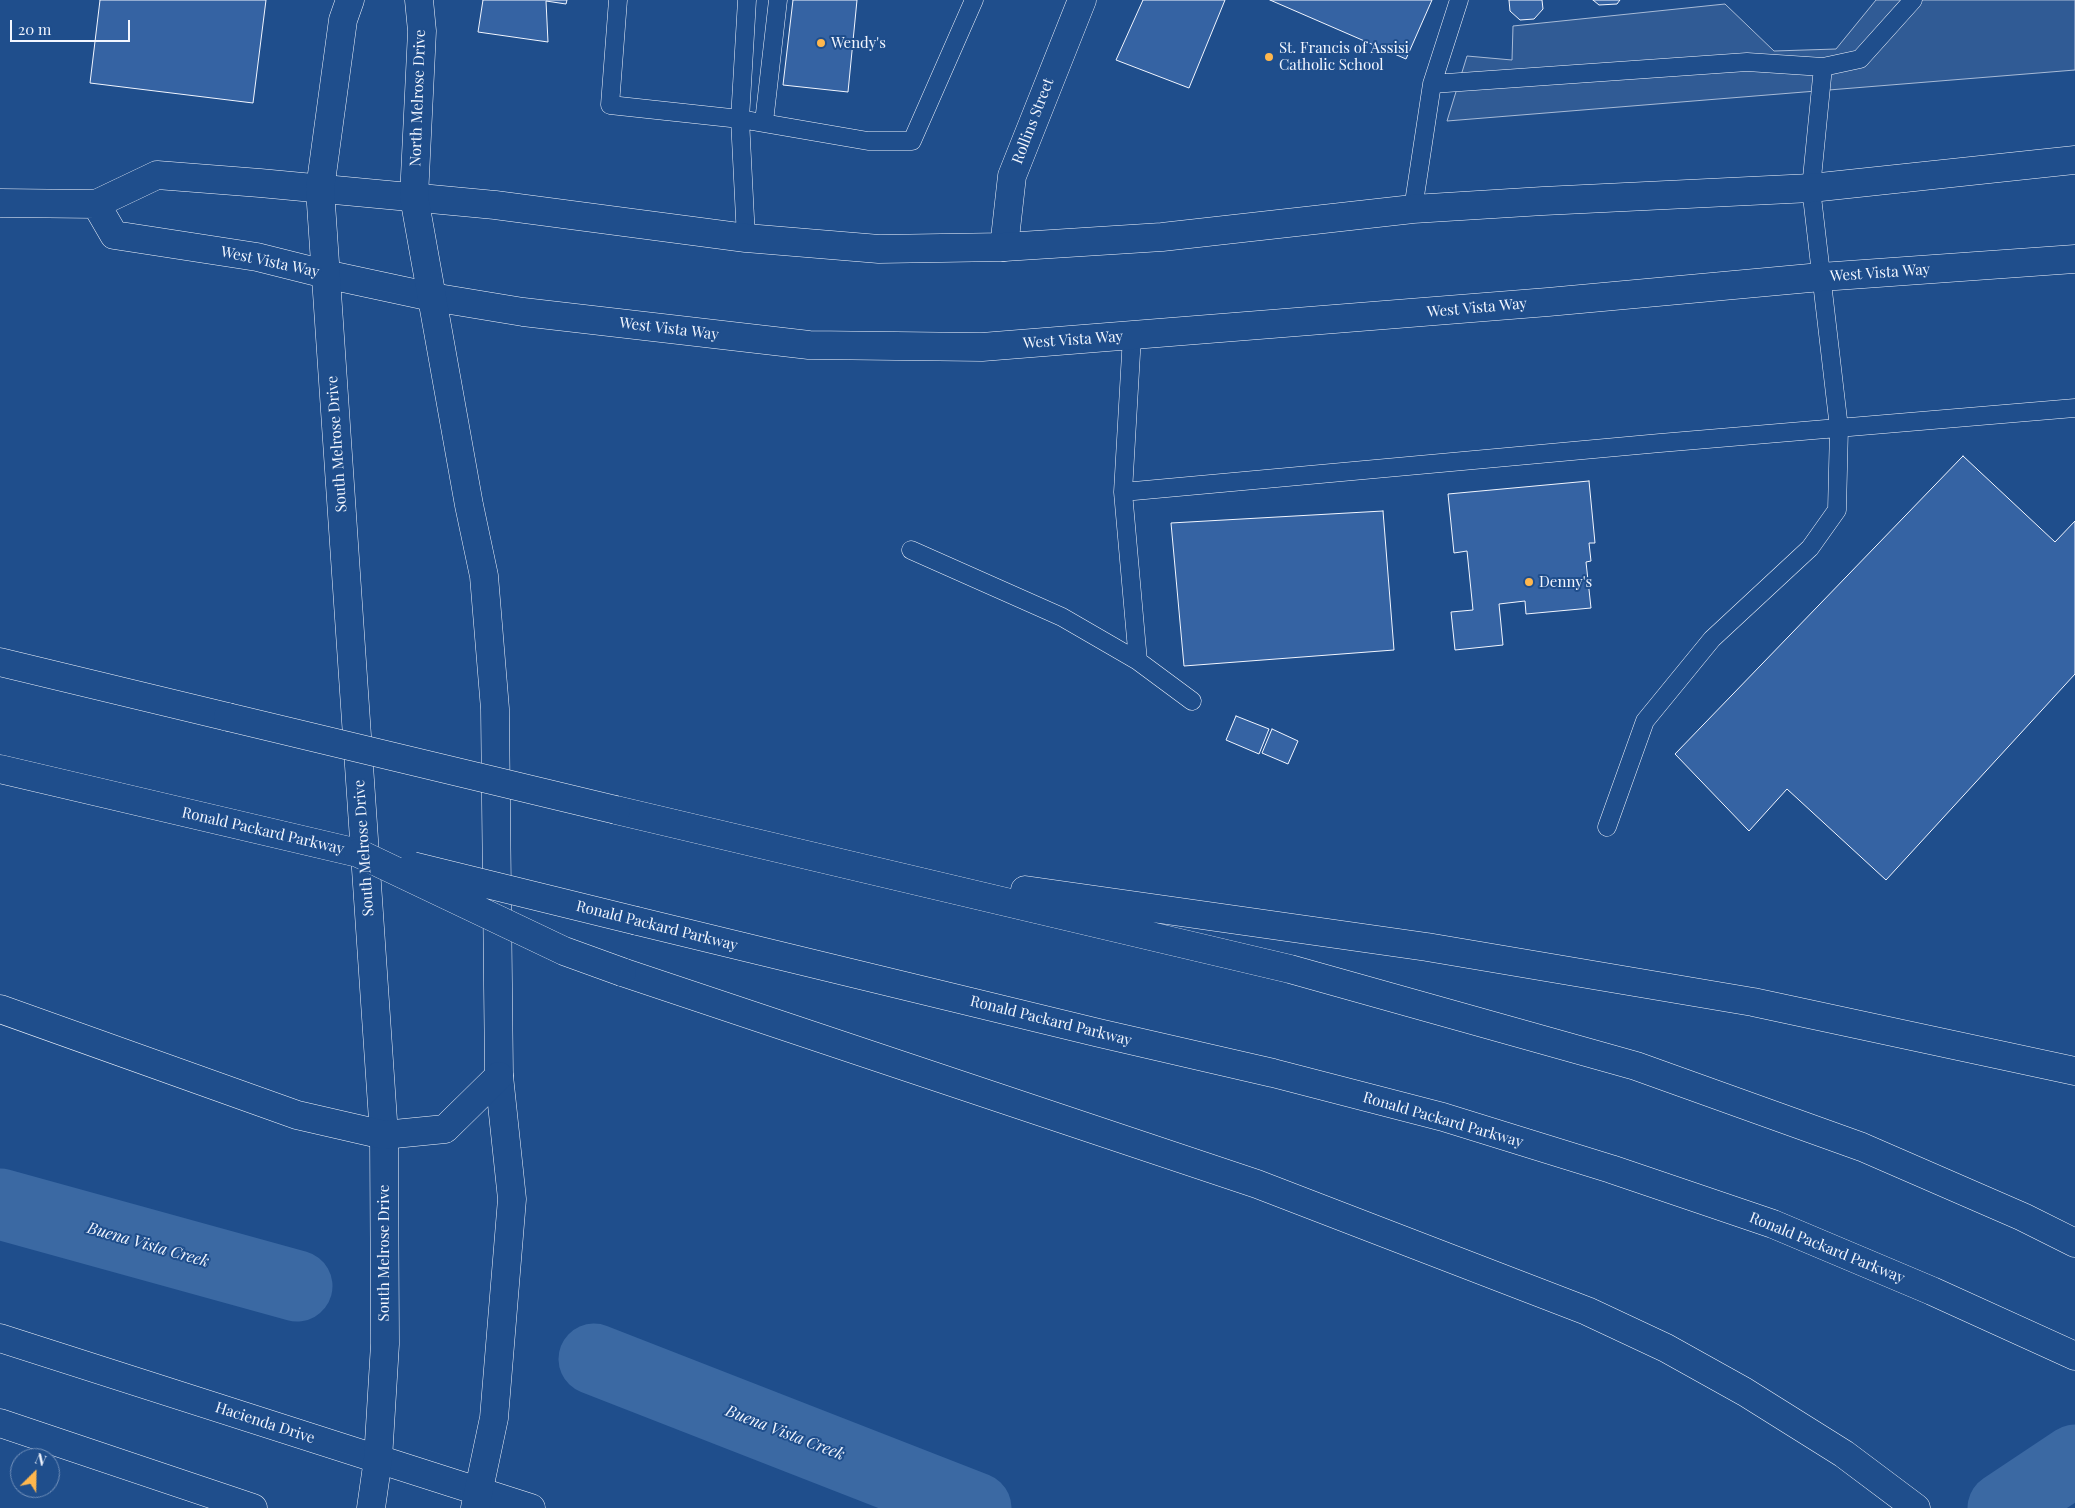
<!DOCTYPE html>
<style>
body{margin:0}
#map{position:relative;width:2075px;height:1508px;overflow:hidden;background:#1f4e8c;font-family:"Playfair Display",serif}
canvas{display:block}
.north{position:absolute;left:10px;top:1448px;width:50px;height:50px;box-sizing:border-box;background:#1f4e8c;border:1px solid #7391ba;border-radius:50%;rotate:23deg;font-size:14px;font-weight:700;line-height:20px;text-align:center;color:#f2f6ff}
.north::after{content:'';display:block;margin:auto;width:18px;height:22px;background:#ffb74d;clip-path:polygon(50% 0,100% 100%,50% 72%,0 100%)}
.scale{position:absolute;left:10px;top:20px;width:120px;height:22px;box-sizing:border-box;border:2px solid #f2f6ff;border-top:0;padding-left:6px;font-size:15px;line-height:18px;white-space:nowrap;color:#f2f6ff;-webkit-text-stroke:4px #1f4e8c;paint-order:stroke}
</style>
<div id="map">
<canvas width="2075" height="1508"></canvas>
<div class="north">N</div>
<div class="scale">20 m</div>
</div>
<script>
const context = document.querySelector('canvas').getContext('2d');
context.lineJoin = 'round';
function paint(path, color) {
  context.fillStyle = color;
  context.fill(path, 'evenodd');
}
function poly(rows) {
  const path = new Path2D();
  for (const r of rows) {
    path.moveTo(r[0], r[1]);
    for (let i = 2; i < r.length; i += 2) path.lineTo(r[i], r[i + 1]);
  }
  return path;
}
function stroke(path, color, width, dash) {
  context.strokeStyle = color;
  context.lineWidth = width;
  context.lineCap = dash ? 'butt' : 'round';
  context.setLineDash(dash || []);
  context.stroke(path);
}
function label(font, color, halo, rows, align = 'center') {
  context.font = font + ' "Playfair Display",serif';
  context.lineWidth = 4;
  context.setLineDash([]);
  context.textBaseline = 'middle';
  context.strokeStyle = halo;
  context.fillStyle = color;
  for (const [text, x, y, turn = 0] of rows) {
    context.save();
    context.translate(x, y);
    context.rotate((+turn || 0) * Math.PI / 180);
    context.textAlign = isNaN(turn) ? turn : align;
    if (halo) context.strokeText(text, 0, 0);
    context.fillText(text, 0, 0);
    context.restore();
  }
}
const parking = poly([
 [1876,0,2075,0,2075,70,1447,121,1467,56,1512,60,1513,26,1725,4,1774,51,1836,49,1876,0]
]);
paint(parking, '#305b95');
stroke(parking, '#a8bbd7', 1);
stroke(poly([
 [0,1204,297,1286],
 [594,1359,976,1508],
 [2003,1508,2075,1460]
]), '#3b69a3', 71);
const building = poly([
 [100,0,266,0,253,103,90,83,100,0],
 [483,0,567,0,566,4,546,1,548,42,478,32,483,0],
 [793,0,857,0,848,92,783,85,793,0],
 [1143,0,1225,0,1189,88,1116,60,1143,0],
 [1270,0,1432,0,1406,59,1270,0],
 [1509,0,1542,0,1543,9,1534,19,1520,20,1510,11,1509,0],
 [1593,0,1620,0,1617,4,1599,5,1593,0],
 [1963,456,2055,542,2075,521,2075,674,1886,880,1787,789,1749,831,1675,754,1963,456],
 [1589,481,1595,543,1589,543,1591,561,1586,562,1591,608,1526,614,1525,601,1499,604,1503,645,1455,650,1451,612,1473,610,1467,551,1454,553,1448,494,1589,481],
 [1383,511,1394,650,1184,666,1171,523,1383,511],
 [1236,716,1269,729,1259,754,1226,740,1236,716],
 [1272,729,1298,741,1288,764,1262,753,1272,729]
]);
paint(building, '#3563a3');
stroke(building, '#f2f6ff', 1);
const service = poly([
 [618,0,610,105,740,119,746,238],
 [747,0,740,119,868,141,912,141,974,0],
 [1432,84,1747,62,1823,67,1860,59,1913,0],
 [764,122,778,0],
 [1413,209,1432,84,1459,0],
 [1132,336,1123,492,1138,661],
 [1123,492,1660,443,2075,408],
 [911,550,1062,617,1138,661,1192,701],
 [1607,827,1645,721,1712,639,1810,548,1837,510,1839,428,1811,188,1823,67]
]);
const minor = poly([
 [1004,247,1012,176,1082,0]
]);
const secondary = poly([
 [0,203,96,204,157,175,260,183,495,205,746,238,879,249,1004,247,1162,237,1413,209,1543,201,1811,188,2075,160],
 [96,204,114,235,257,257,325,274,432,297,523,312,809,345,982,347,1548,302,1821,277,2075,259],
 [0,1338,531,1508],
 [0,1423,253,1508]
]);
const primary = poly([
 [350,0,343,20,320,189,384,1135,385,1344,378,1459,371,1508],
 [419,0,422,31,414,197,469,505,484,576,495,709,499,1076,512,1199,494,1418,475,1508]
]);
const motorway = poly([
 [0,662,228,717],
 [0,769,358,853],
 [616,810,1290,969,1636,1066,1862,1147,2023,1217,2075,1243],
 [1025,890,1427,947,1753,1002,2075,1071],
 [637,921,1099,1033,1273,1073,1443,1117,1611,1169,1773,1224,1932,1291,2075,1356],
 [622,972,1257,1184,1587,1311,1666,1348,1745,1392,1844,1454,1916,1508],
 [0,1009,297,1115,384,1135,445,1129,499,1076]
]);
stroke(service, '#f2f6ff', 19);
stroke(minor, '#f2f6ff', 29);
stroke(secondary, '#f2f6ff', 29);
stroke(primary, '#f2f6ff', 29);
stroke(motorway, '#f2f6ff', 29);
stroke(service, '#1f4e8c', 18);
stroke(minor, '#1f4e8c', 28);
stroke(secondary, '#1f4e8c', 28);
stroke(primary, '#1f4e8c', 28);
stroke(motorway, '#1f4e8c', 28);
const motorwayBridge = poly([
 [228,717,616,810],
 [358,853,564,951,622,972],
 [413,866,637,921]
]);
stroke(motorwayBridge, '#f2f6ff', 29, []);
stroke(motorwayBridge, '#1f4e8c', 28);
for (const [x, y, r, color] of [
 [821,43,5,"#ffb74d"],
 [1269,57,5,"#ffb74d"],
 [1529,582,5,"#ffb74d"]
]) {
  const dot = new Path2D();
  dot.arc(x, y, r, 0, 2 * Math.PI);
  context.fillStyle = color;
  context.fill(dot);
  stroke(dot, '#1f4e8c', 2);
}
label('15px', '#f2f6ff', '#1f4e8c', [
 ["Wendy's",831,43],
 ["St. Francis of Assisi",1279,48],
 ["Catholic School",1279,65],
 ["Denny's",1539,582]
], 'left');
label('15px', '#f2f6ff', '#1f4e8c', [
 ["North Melrose Drive",418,98,-88],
 ["Rollins Street",1033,121,-69],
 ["West Vista Way",270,262,12],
 ["West Vista Way",1880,273,-4],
 ["West Vista Way",1477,308,-5],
 ["West Vista Way",669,329,7],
 ["West Vista Way",1073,340,-4],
 ["South Melrose Drive",337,444,-94],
 ["Ronald Packard Parkway",263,831,13],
 ["South Melrose Drive",364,848,-94],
 ["Ronald Packard Parkway",657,926,14],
 ["Ronald Packard Parkway",1051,1021,14],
 ["Ronald Packard Parkway",1443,1120,16],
 ["Ronald Packard Parkway",1827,1248,22],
 ["South Melrose Drive",384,1253,-90],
 ["Hacienda Drive",265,1423,18]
]);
label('italic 16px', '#f2f6ff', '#1f4e8c', [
 ["Buena Vista Creek",148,1245,16],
 ["Buena Vista Creek",785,1433,21]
]);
</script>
